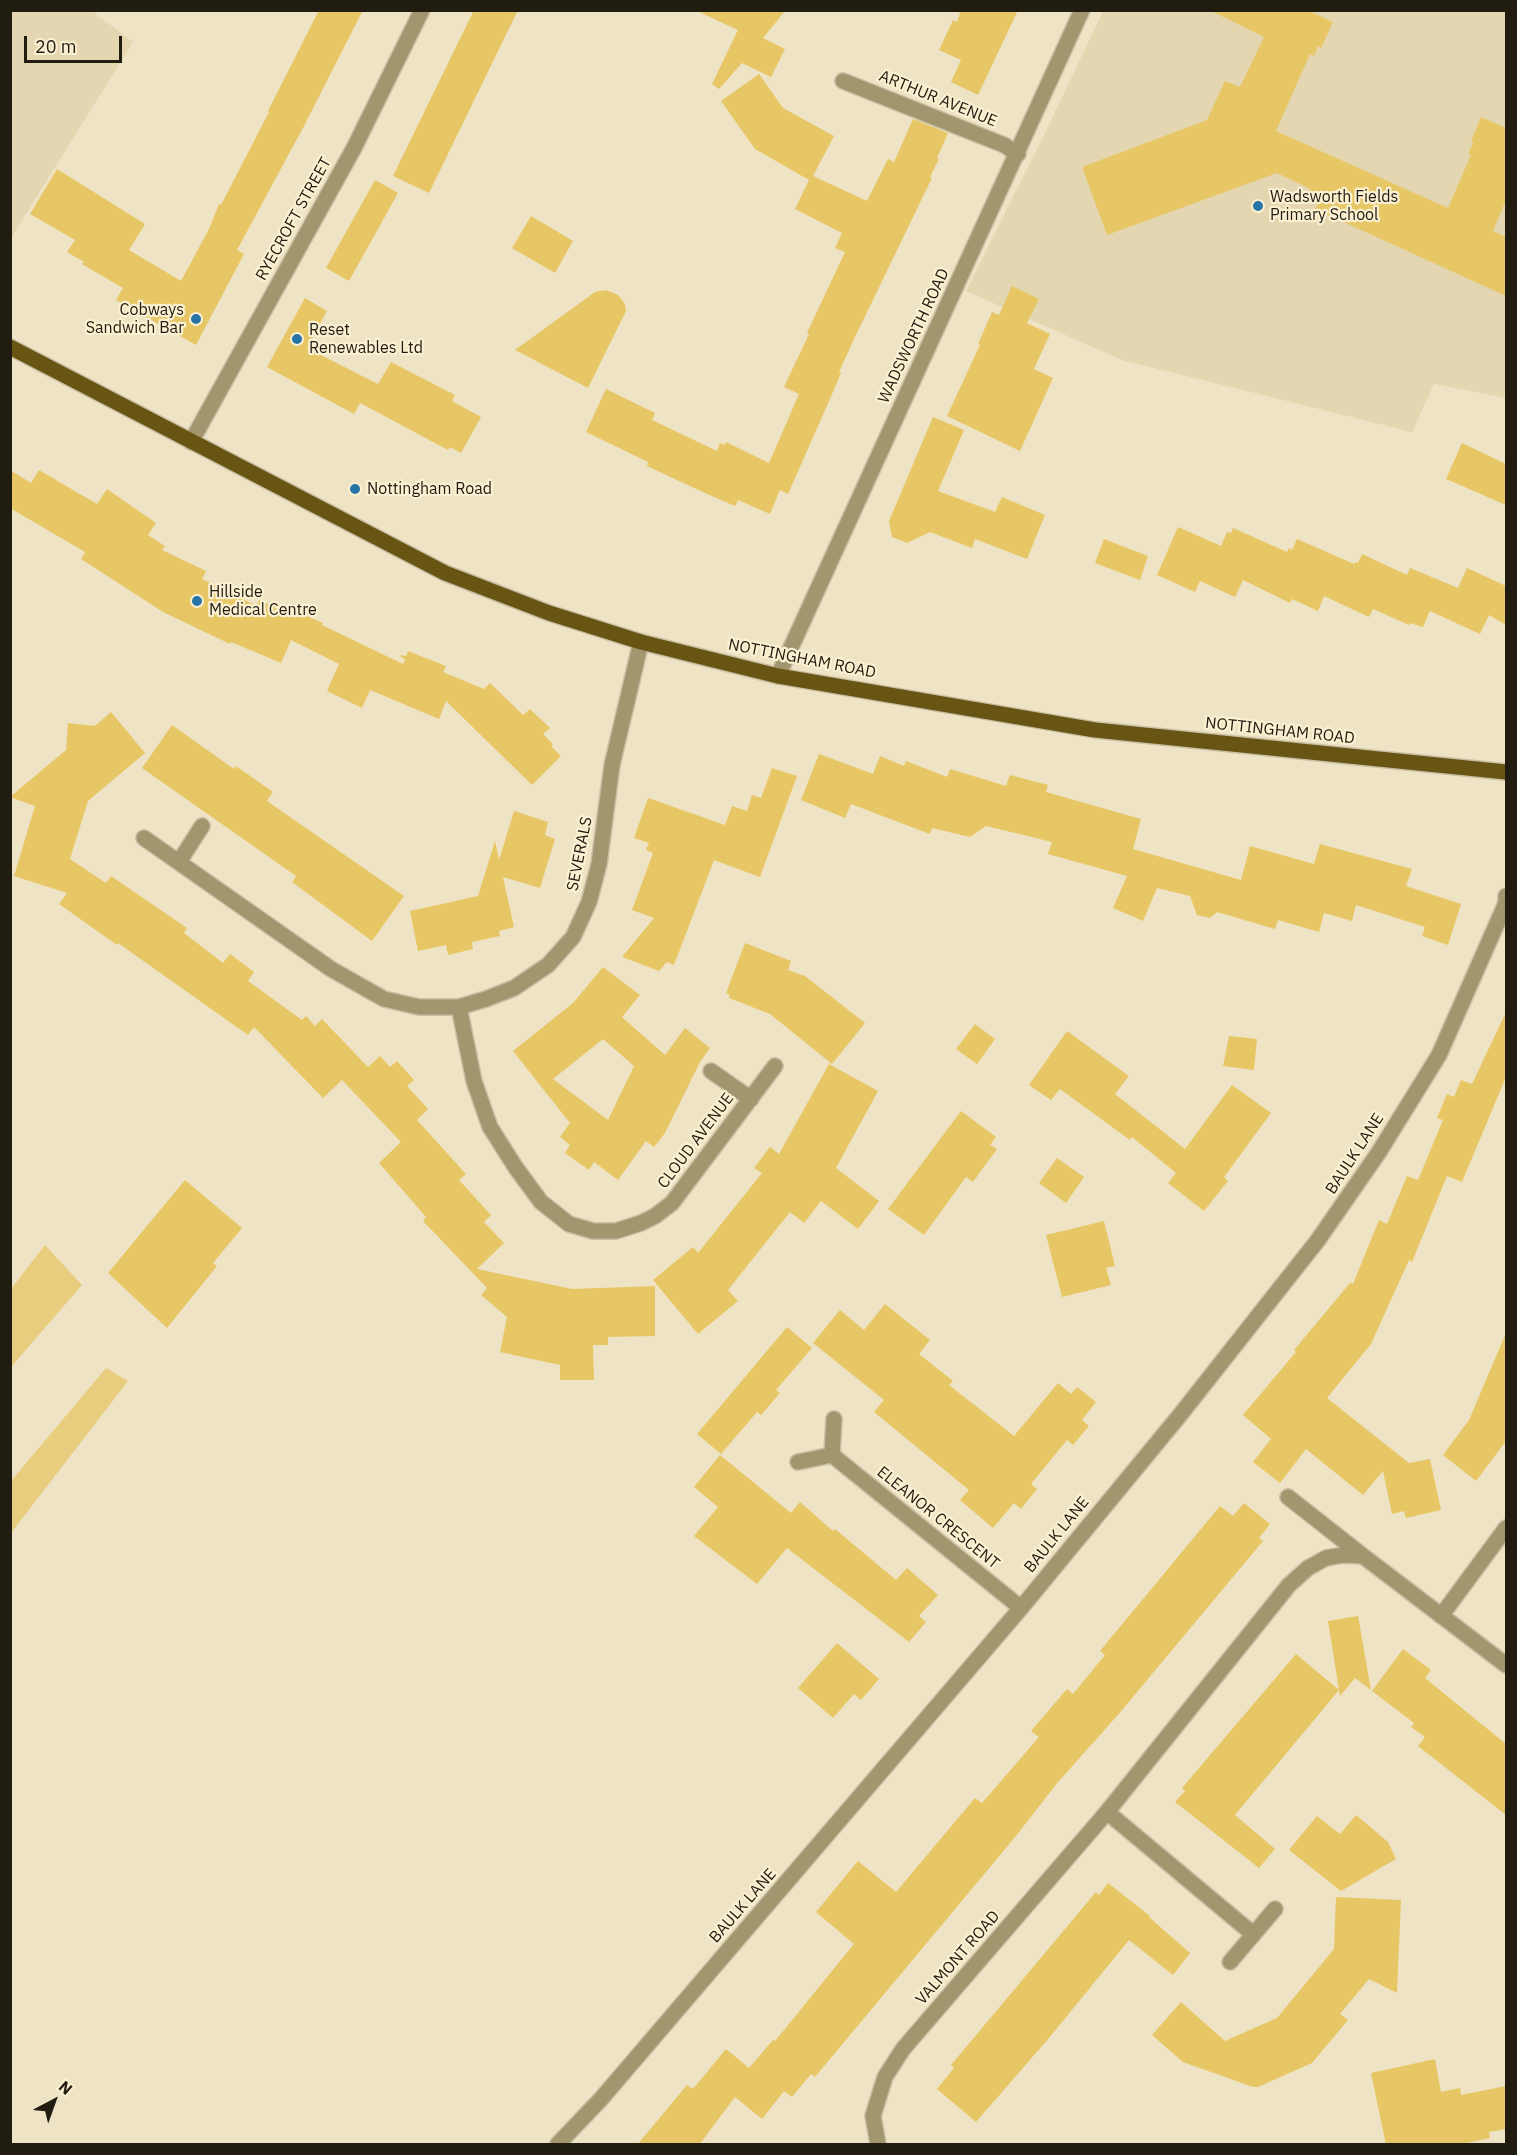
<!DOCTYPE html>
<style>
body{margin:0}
#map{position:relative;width:1517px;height:2155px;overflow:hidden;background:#eee3c4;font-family:"IBM Plex Sans",sans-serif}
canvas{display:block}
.frame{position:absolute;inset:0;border:12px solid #201c10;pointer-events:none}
.north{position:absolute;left:24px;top:2071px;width:60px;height:60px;-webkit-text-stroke:4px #fbf0d1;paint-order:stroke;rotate:41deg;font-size:16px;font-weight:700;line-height:24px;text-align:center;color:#201c10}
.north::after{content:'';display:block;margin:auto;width:21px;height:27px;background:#201c10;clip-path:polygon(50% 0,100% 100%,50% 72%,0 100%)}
.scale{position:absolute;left:24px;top:36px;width:98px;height:27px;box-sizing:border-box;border:3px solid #201c10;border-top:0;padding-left:8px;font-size:18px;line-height:21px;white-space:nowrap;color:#201c10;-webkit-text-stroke:4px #fbf0d1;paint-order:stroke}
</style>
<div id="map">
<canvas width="1517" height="2155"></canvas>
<div class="frame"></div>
<div class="north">N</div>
<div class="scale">20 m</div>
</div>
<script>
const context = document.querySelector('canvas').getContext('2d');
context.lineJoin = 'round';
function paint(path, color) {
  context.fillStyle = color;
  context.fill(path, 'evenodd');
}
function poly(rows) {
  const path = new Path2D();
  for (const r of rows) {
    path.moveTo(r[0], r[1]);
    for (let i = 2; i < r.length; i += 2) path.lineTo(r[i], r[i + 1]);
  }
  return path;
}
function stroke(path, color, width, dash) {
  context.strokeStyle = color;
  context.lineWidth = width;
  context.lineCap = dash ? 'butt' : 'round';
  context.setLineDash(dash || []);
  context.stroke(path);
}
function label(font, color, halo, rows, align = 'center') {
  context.font = font + ' "IBM Plex Sans",sans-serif';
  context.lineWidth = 4.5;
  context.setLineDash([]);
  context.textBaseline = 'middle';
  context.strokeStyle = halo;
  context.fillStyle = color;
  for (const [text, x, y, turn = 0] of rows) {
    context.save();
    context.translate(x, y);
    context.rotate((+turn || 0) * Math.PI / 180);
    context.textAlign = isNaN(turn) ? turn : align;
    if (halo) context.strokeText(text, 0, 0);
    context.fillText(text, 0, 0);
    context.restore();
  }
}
paint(poly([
 [11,10,92,11,133,42,11,238],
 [1103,11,1506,11,1506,398,1434,384,1412,432,1122,360,966,291,1051,121]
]), '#e3d6b0');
paint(poly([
 [45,1245,82,1285,11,1367,11,1289],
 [106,1368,128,1381,11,1533,11,1481]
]), '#e8cd7e');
paint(poly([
 [319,10,363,10,304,126,237,250,244,254,196,345,116,300,123,288,82,264,84,262,67,252,75,240,30,214,57,169,145,224,129,250,181,281,209,229,219,204,221,205,269,112,268,111],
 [474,10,518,10,429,193,393,176],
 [695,10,786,10,763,38,785,49,771,77,742,63,719,89,712,84,738,30],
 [961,10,1018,10,978,95,951,82,961,60,939,50,953,20,957,22],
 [1209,10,1307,10,1333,22,1321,48,1318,46,1314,56,1310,54,1276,131,1448,208,1471,155,1468,154,1473,143,1471,142,1481,117,1506,128,1506,200,1493,231,1506,237,1506,296,1315,209,1318,204,1306,199,1310,189,1277,173,1107,235,1082,167,1207,120,1225,81,1240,87,1264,37],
 [759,74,783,108,834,136,813,176,867,201,888,159,894,162,913,119,948,133,937,158,939,159,930,177,932,178,854,339,839,372,841,373,833,392,788,494,780,490,770,514,738,500,735,506,705,493,647,466,648,462,586,432,606,389,655,413,652,420,717,451,720,443,725,445,726,442,769,463,799,394,784,387,809,334,807,333,845,252,835,248,842,233,795,209,809,180,755,149,721,101],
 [375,180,398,193,349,281,326,268],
 [531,216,573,241,555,273,512,248],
 [1012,286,1039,299,1027,323,1050,334,1034,369,1053,378,1020,451,947,416,980,345,978,344,992,312,999,315],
 [606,290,618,295,625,304,626,311,588,388,515,350,595,292],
 [305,298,327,311,307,348,378,384,391,362,455,395,452,401,481,417,461,453,450,447,448,450,360,403,354,414,267,367],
 [933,417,964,430,938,491,995,512,1002,497,1045,515,1027,559,975,539,972,548,930,532,907,543,892,537,889,521],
 [1462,443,1506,464,1506,505,1446,479],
 [10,470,31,483,39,470,97,504,107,489,156,523,148,535,165,546,162,550,206,571,202,579,257,606,259,600,274,607,276,603,323,623,322,625,403,664,405,660,399,655,406,656,408,651,446,666,443,672,484,689,490,683,523,715,530,709,550,728,543,734,553,744,551,746,561,756,532,785,446,701,439,719,370,690,362,708,327,691,339,664,291,640,281,663,231,642,230,644,163,612,81,559,85,552,10,508],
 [1178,527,1221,546,1227,532,1231,533,1233,528,1287,552,1289,548,1292,550,1297,539,1354,564,1356,562,1358,563,1362,554,1407,575,1410,568,1458,588,1467,568,1506,586,1506,625,1489,615,1480,634,1430,611,1423,627,1410,623,1409,625,1373,609,1369,617,1324,596,1318,611,1292,599,1290,603,1243,580,1235,597,1200,581,1195,592,1157,575],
 [1104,539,1148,556,1140,580,1095,563],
 [111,712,145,753,88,801,70,859,106,883,111,876,187,928,184,933,223,963,230,954,254,972,248,981,302,1020,306,1016,315,1026,322,1019,368,1067,380,1056,390,1067,397,1061,414,1080,407,1086,428,1109,417,1120,466,1174,459,1180,491,1215,484,1222,504,1243,477,1269,572,1289,655,1286,655,1336,608,1337,608,1345,593,1345,594,1380,560,1380,560,1365,500,1352,507,1317,481,1295,487,1288,423,1221,426,1217,379,1163,401,1142,342,1080,323,1098,254,1027,248,1035,118,943,117,945,59,904,67,893,14,876,35,806,10,797,66,750,68,723,95,726],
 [172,725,234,769,236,766,273,792,267,801,404,896,372,941,292,882,296,876,142,768],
 [819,754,873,774,880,756,904,766,906,761,947,777,950,769,1006,786,1010,775,1048,785,1046,792,1141,819,1133,849,1241,880,1250,846,1314,864,1320,844,1412,869,1406,886,1461,904,1448,945,1422,936,1425,927,1356,905,1352,921,1324,913,1319,932,1278,920,1275,929,1217,912,1210,918,1197,915,1190,896,1157,888,1143,921,1113,908,1127,876,1048,854,1052,842,986,826,970,837,932,828,930,834,851,804,845,818,801,800],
 [772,768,797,776,760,877,714,860,674,965,667,962,659,971,622,957,654,918,632,910,653,853,646,850,649,843,634,838,648,798,725,825,732,806,747,811,752,795,761,798],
 [514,811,548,822,545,835,555,839,540,888,503,877,514,927,499,931,500,936,472,942,473,949,448,955,446,945,418,951,410,911,478,896,495,841,499,860],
 [745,943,791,961,788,970,805,976,865,1023,832,1064,770,1014,729,998,730,995,726,993],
 [603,967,640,995,622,1017,665,1055,685,1028,710,1048,700,1062,665,1133,654,1147,646,1141,618,1180,594,1162,589,1170,565,1153,570,1145,560,1137,570,1123,513,1051,573,1003],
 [603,1039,634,1066,608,1120,553,1079],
 [1506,1012,1506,1077,1462,1182,1447,1176,1412,1262,1409,1260,1371,1344,1327,1398,1409,1463,1430,1459,1441,1510,1406,1518,1404,1511,1392,1514,1383,1471,1363,1495,1306,1449,1280,1483,1253,1462,1271,1439,1243,1415,1296,1352,1294,1350,1350,1283,1353,1284,1379,1220,1387,1224,1407,1176,1418,1180,1443,1120,1437,1118,1447,1094,1454,1097,1461,1080,1472,1084],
 [975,1024,995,1039,977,1064,956,1049],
 [1067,1031,1129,1076,1115,1094,1185,1149,1232,1085,1271,1113,1224,1177,1228,1181,1204,1211,1168,1183,1176,1173,1132,1137,1130,1140,1060,1089,1051,1100,1029,1085],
 [1229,1036,1257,1039,1254,1070,1223,1066],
 [829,1064,878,1091,836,1168,879,1201,858,1229,821,1201,804,1223,790,1212,728,1290,738,1301,698,1334,653,1280,693,1247,698,1253,762,1173,754,1168,770,1147,779,1154],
 [961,1111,996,1137,990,1145,997,1149,973,1182,966,1177,924,1235,888,1209],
 [1057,1158,1084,1177,1066,1203,1039,1183],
 [185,1180,242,1228,213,1263,217,1266,167,1328,108,1273],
 [1104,1221,1115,1266,1106,1268,1111,1285,1062,1297,1046,1235],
 [885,1304,930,1340,919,1354,953,1381,949,1385,1014,1436,1058,1383,1071,1394,1077,1387,1096,1402,1082,1420,1089,1426,1073,1445,1067,1440,1031,1484,1037,1489,1021,1509,1014,1503,993,1528,960,1500,969,1490,874,1412,884,1400,813,1343,840,1310,864,1330],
 [787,1327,812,1348,776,1390,780,1393,761,1415,757,1412,721,1454,697,1434],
 [1506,1333,1506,1441,1476,1481,1443,1455,1469,1420],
 [720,1455,791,1513,800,1502,833,1531,835,1529,896,1580,907,1568,938,1595,919,1616,926,1622,909,1642,787,1548,757,1584,694,1536,718,1507,694,1487],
 [1244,1503,1270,1524,1259,1538,1263,1541,1117,1716,1058,1782,1016,1836,815,2077,811,2074,792,2097,784,2091,762,2119,735,2097,699,2145,637,2145,687,2085,693,2089,726,2049,749,2068,773,2040,775,2041,854,1944,816,1912,858,1861,896,1892,975,1798,982,1803,1039,1737,1031,1731,1067,1689,1073,1694,1105,1655,1100,1651,1220,1506,1233,1516],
 [1358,1616,1371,1690,1355,1678,1340,1696,1339,1690,1235,1815,1275,1849,1259,1868,1175,1802,1185,1791,1182,1788,1296,1654,1339,1690,1328,1621],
 [837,1643,879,1679,861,1700,854,1694,833,1718,798,1688],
 [1403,1649,1431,1670,1425,1678,1506,1744,1506,1815,1418,1746,1425,1737,1411,1727,1414,1723,1372,1691],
 [1356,1815,1388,1842,1396,1859,1341,1891,1289,1850,1317,1816,1340,1834],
 [1108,1883,1150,1916,1149,1917,1190,1953,1173,1975,1129,1940,1049,2038,976,2122,937,2089,954,2068,951,2065,1096,1892,1099,1895],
 [1336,1897,1401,1900,1397,1993,1369,1979,1340,2014,1348,2020,1312,2063,1258,2087,1253,2087,1183,2062,1152,2035,1181,2002,1225,2041,1277,2018,1334,1949],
 [1435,2059,1441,2092,1460,2088,1461,2095,1506,2086,1506,2129,1489,2132,1490,2138,1457,2145,1386,2145,1371,2073]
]), '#e7c765');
const minor = poly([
 [843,81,1004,145,1018,154],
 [191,442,354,148,422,10],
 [778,676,1082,10],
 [144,838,331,969,384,999,419,1007,459,1007,486,999,514,988,548,965,573,937,589,902,599,864,612,765,641,642],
 [179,862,202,826],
 [459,1007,474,1081,490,1127,516,1168,541,1202,569,1224,593,1231,616,1231,641,1223,655,1216,672,1203,775,1066],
 [711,1071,751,1099],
 [832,1455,1021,1608],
 [798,1462,832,1455,834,1419],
 [1288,1497,1363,1556],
 [1441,1616,1506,1528],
 [1107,1812,1253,1934],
 [1230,1962,1275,1909],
 [558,2144,601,2099,1021,1608,1180,1415,1318,1240,1379,1152,1439,1055,1506,903,1506,896],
 [878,2144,873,2116,885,2077,903,2049,1107,1812,1289,1585,1308,1568,1326,1558,1343,1555,1363,1556,1506,1665]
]);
const major = poly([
 [10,347,445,573,549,613,641,642,778,676,1095,730,1506,772]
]);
stroke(minor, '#c9bfa4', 18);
stroke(major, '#c9bfa4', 18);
stroke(minor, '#a2966f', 15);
stroke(major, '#685514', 15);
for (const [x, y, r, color] of [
 [1258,206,6,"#2775a7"],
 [196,319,6,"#2775a7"],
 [297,339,6,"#2775a7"],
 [355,489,6,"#2775a7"],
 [197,601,6,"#2775a7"]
]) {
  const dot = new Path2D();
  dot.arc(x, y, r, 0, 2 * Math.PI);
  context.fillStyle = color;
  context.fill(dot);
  stroke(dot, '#fbf0d1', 2);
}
label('16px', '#201c10', '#fbf0d1', [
 ["ARTHUR AVENUE",938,99,22],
 ["RYECROFT STREET",294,219,-61],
 ["WADSWORTH ROAD",914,336,-65],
 ["NOTTINGHAM ROAD",802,659,11],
 ["NOTTINGHAM ROAD",1280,731,6],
 ["SEVERALS",580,854,-79],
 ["CLOUD AVENUE",696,1141,-53],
 ["BAULK LANE",1355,1154,-57],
 ["ELEANOR CRESCENT",938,1518,39],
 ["BAULK LANE",1057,1535,-51],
 ["BAULK LANE",743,1906,-49],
 ["VALMONT ROAD",958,1958,-49]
]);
label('16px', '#201c10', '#fbf0d1', [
 ["Wadsworth Fields",1270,197],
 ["Primary School",1270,215],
 ["Cobways",184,310,"right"],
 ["Sandwich Bar",184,328,"right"],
 ["Reset",309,330],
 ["Renewables Ltd",309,348],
 ["Nottingham Road",367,489],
 ["Hillside",209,592],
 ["Medical Centre",209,610]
], 'left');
</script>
